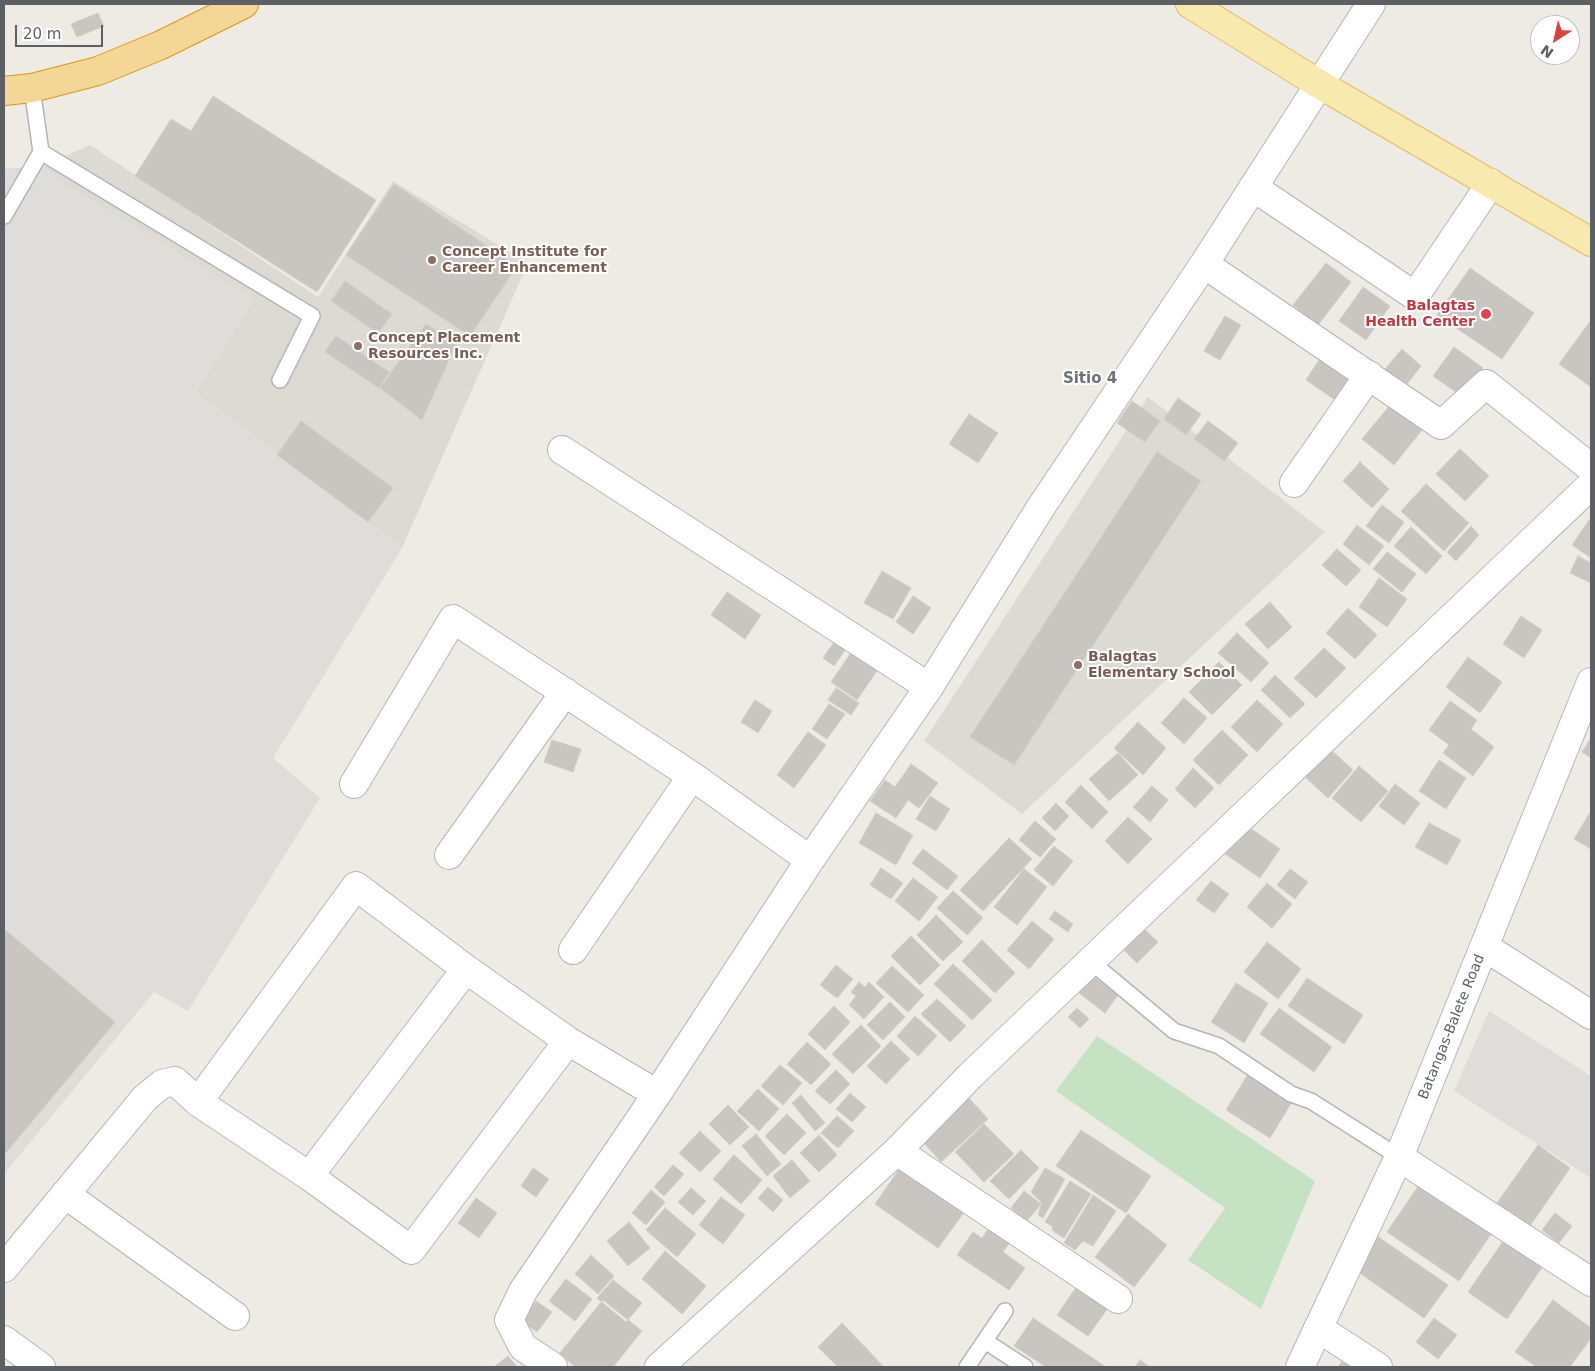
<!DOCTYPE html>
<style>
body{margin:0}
#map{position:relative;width:1595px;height:1371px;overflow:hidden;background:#eeebe5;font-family:"DejaVu Sans",sans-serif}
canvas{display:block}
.frame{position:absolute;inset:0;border:5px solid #5c6064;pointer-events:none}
.north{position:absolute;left:1530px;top:15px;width:50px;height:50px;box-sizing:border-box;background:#fff;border:1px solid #bebfc1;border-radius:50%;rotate:215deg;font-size:14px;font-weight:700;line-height:20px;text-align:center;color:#5c6064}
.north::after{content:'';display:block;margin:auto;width:18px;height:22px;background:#da433e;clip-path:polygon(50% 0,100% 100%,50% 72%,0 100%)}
.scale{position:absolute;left:15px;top:25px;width:88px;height:22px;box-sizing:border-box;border:2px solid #5c6064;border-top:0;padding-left:6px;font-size:15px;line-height:18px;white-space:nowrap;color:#5c6064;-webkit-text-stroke:4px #fff;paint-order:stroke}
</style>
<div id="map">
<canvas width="1595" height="1371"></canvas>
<div class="frame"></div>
<div class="north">N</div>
<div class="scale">20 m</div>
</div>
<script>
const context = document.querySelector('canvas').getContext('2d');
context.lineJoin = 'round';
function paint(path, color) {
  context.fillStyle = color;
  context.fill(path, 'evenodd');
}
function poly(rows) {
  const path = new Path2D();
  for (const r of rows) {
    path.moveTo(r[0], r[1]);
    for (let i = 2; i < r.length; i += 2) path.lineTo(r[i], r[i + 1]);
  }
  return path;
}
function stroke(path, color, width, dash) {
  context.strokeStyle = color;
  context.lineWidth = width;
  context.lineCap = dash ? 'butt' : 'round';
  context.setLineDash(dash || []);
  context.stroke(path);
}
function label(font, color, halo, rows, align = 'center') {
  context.font = font + ' "DejaVu Sans",sans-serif';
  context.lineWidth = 4;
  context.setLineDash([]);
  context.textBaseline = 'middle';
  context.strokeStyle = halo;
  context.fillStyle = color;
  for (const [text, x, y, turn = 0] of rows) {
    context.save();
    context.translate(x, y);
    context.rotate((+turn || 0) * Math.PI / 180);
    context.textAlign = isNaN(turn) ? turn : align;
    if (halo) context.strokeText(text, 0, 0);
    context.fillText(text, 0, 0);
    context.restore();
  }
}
paint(poly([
 [43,166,58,180,254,300,195,392,402,548,273,758,320,798,188,1011,154,992,4,1174,4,169],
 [1489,1011,1591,1076,1591,1178,1454,1091]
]), '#dfddd9');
paint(poly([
 [90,145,318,297,393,181,528,263,402,548,195,392,254,300,58,180,43,166],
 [1148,397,1325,532,1022,814,924,741]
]), '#dddad3');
paint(poly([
 [1097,1036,1315,1181,1261,1309,1188,1260,1225,1208,1056,1091]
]), '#c5e3c3');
const building = poly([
 [98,13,104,26,77,37,71,24,98,13],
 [213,96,376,200,317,292,135,176,171,119,191,131,213,96],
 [394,184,517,266,470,336,346,255,394,184],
 [1326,263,1351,282,1318,325,1293,305,1326,263],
 [1470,268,1534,313,1502,359,1437,315,1470,268],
 [345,281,392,314,378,333,331,301,345,281],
 [1363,287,1390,306,1366,340,1339,321,1363,287],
 [1225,316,1241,325,1220,360,1204,351,1225,316],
 [1591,320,1591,387,1559,364,1591,320],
 [426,324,456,344,422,420,380,388,426,324],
 [336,336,389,372,379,388,325,352,336,336],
 [1454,347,1483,368,1463,397,1433,376,1454,347],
 [1402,349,1421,366,1400,393,1379,376,1402,349],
 [1323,354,1355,377,1338,402,1306,380,1323,354],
 [1178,398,1201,414,1186,435,1164,419,1178,398],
 [1132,401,1160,421,1145,442,1117,423,1132,401],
 [1391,404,1422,430,1394,465,1362,439,1391,404],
 [969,414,998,433,978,463,949,444,969,414],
 [301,421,393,488,368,522,277,455,301,421],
 [1208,421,1238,443,1224,461,1194,439,1208,421],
 [1460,449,1489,476,1465,501,1436,474,1460,449],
 [1157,452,1201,481,1014,765,970,737,1157,452],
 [1360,462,1389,489,1372,508,1343,481,1360,462],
 [1426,484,1469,523,1444,551,1401,511,1426,484],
 [1382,505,1404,522,1389,543,1366,526,1382,505],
 [1589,520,1591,521,1591,558,1572,545,1589,520],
 [1357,525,1384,546,1369,565,1343,544,1357,525],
 [1471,526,1479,535,1456,561,1447,552,1471,526],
 [1411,527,1442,556,1426,574,1394,546,1411,527],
 [1337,549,1361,570,1346,586,1322,565,1337,549],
 [1387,552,1416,574,1402,592,1373,569,1387,552],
 [1578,556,1591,563,1591,583,1570,573,1578,556],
 [882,571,911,588,893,619,864,603,882,571],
 [1379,578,1407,599,1387,627,1359,607,1379,578],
 [727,592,761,615,745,639,711,615,727,592],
 [913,596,931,608,913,634,896,622,913,596],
 [1270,602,1292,627,1268,649,1245,624,1270,602],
 [1348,608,1377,635,1355,659,1326,633,1348,608],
 [1521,616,1542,630,1524,658,1503,644,1521,616],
 [1237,633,1269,663,1251,682,1218,653,1237,633],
 [835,641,846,649,834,666,823,658,835,641],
 [855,647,881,665,857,700,831,682,855,647],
 [1324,648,1346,668,1316,698,1294,678,1324,648],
 [1468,657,1502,682,1480,713,1446,687,1468,657],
 [1219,662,1242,685,1212,715,1189,692,1219,662],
 [1275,675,1305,704,1290,718,1261,690,1275,675],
 [836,688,859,703,851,715,828,700,836,688],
 [1184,698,1207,718,1184,744,1161,723,1184,698],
 [755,700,772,711,758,733,741,722,755,700],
 [1257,700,1283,724,1257,752,1231,727,1257,700],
 [1450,701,1477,720,1471,729,1494,747,1473,776,1443,753,1449,745,1429,730,1450,701],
 [829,704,845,714,827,739,812,729,829,704],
 [1138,722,1166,748,1143,775,1114,748,1138,722],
 [1222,730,1248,755,1219,785,1193,760,1222,730],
 [808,732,826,745,794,788,777,775,808,732],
 [1591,738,1591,758,1582,752,1591,738],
 [552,740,581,749,573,772,544,762,552,740],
 [1329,748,1353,770,1328,798,1304,776,1329,748],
 [1118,753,1138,775,1109,801,1089,779,1118,753],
 [1439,760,1466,778,1446,809,1419,791,1439,760],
 [911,764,938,783,919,808,908,800,896,818,870,801,885,780,895,787,911,764],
 [1359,766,1388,791,1361,822,1332,798,1359,766],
 [1193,768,1214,788,1195,808,1175,789,1193,768],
 [1395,784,1420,803,1404,825,1379,806,1395,784],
 [1081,785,1108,812,1092,829,1065,802,1081,785],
 [1152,786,1168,800,1150,822,1133,807,1152,786],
 [930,796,950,809,936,831,916,819,930,796],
 [1056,803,1069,816,1055,831,1042,818,1056,803],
 [1591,811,1591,849,1574,839,1591,811],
 [876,813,913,835,896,865,859,843,876,813],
 [1128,817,1152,839,1128,864,1105,841,1128,817],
 [1239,820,1280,849,1260,878,1218,849,1239,820],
 [1035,821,1056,839,1040,857,1019,840,1035,821],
 [1429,823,1461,840,1447,865,1415,847,1429,823],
 [1009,838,1032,859,983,911,960,890,1009,838],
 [1054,846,1073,861,1053,886,1034,870,1054,846],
 [923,849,958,876,947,890,912,863,923,849],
 [881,868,903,883,891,899,870,885,881,868],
 [1024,869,1047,887,1017,925,994,907,1024,869],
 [1290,869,1308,882,1295,899,1277,885,1290,869],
 [913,878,938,897,919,921,895,901,913,878],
 [1211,881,1229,894,1214,913,1196,900,1211,881],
 [1267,883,1292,904,1272,928,1247,907,1267,883],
 [953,891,983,918,967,935,937,908,953,891],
 [1055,911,1073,924,1068,932,1049,919,1055,911],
 [936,915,963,942,943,961,917,935,936,915],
 [1032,921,1054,939,1029,969,1007,950,1032,921],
 [1138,923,1158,942,1137,963,1117,943,1138,923],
 [4,929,115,1022,4,1155,4,929],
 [911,936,940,965,920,985,891,956,911,936],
 [982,940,1015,973,995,993,962,961,982,940],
 [1267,942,1301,969,1278,999,1244,972,1267,942],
 [953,964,992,1000,972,1020,934,984,953,964],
 [836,965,853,979,837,998,820,985,836,965],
 [892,966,924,995,908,1012,876,983,892,966],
 [1087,972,1118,995,1105,1013,1074,989,1087,972],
 [1307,978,1363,1015,1344,1044,1288,1006,1307,978],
 [859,982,865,987,869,982,884,997,864,1019,849,1005,856,996,851,992,859,982],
 [1236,983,1268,1003,1244,1043,1211,1022,1236,983],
 [937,999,966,1026,950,1042,921,1014,937,999],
 [890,1002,905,1017,883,1040,867,1025,890,1002],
 [834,1006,850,1022,825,1050,808,1034,834,1006],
 [1077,1008,1089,1019,1080,1028,1068,1017,1077,1008],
 [1279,1008,1332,1047,1314,1072,1260,1034,1279,1008],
 [915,1016,937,1036,918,1056,897,1036,915,1016],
 [861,1025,881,1046,853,1074,832,1054,861,1025],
 [891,1041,910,1059,886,1084,867,1066,891,1041],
 [807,1042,831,1064,811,1085,787,1064,807,1042],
 [780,1065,802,1083,783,1105,761,1086,780,1065],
 [836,1070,850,1084,830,1104,815,1091,836,1070],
 [1248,1074,1292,1102,1270,1138,1226,1110,1248,1074],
 [758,1089,779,1109,759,1131,737,1111,758,1089],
 [850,1093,866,1107,852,1122,836,1109,850,1093],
 [801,1095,825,1123,815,1131,792,1103,801,1095],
 [966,1095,988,1119,941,1162,919,1137,966,1095],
 [728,1105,749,1127,730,1145,709,1124,728,1105],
 [787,1114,806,1133,784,1155,765,1136,787,1114],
 [837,1116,854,1131,838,1148,821,1133,837,1116],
 [984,1124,1014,1154,984,1182,955,1152,984,1124],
 [1081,1130,1151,1176,1126,1213,1056,1166,1081,1130],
 [700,1131,721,1151,700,1172,679,1153,700,1131],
 [756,1134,781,1164,767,1176,742,1146,756,1134],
 [819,1135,837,1155,819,1172,800,1153,819,1135],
 [1538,1145,1570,1168,1530,1226,1497,1203,1538,1145],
 [1021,1150,1039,1168,1009,1199,990,1181,1021,1150],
 [734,1155,762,1180,741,1204,713,1179,734,1155],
 [792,1160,810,1181,790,1198,773,1176,792,1160],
 [904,1162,968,1207,938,1248,875,1204,904,1162],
 [673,1165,684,1174,664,1196,654,1187,673,1165],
 [533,1168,549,1179,536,1197,521,1186,533,1168],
 [1045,1168,1065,1179,1043,1218,1038,1215,1042,1203,1031,1192,1045,1168],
 [1070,1181,1091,1194,1064,1238,1053,1231,1052,1226,1045,1222,1070,1181],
 [1419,1185,1491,1234,1459,1281,1387,1232,1419,1185],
 [768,1187,783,1200,773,1212,758,1198,768,1187],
 [691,1188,706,1201,693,1215,678,1202,691,1188],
 [651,1190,665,1202,646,1225,632,1213,651,1190],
 [1024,1191,1041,1204,1027,1221,1011,1208,1024,1191],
 [1093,1195,1116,1211,1093,1246,1083,1241,1075,1250,1064,1243,1093,1195],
 [721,1197,745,1215,723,1244,699,1225,721,1197],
 [476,1198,497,1213,479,1238,458,1223,476,1198],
 [665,1208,696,1234,677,1257,646,1230,665,1208],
 [1555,1213,1572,1226,1559,1243,1542,1230,1555,1213],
 [1128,1214,1167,1245,1134,1287,1095,1257,1128,1214],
 [629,1222,650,1248,628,1266,607,1241,629,1222],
 [991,1225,1012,1239,1003,1252,1025,1268,1009,1290,957,1255,973,1232,982,1238,991,1225],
 [1377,1236,1448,1285,1424,1318,1354,1269,1377,1236],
 [1504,1240,1543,1266,1507,1319,1468,1292,1504,1240],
 [665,1251,706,1286,682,1314,642,1279,665,1251],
 [591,1255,614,1276,598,1294,575,1274,591,1255],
 [566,1279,592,1299,575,1321,549,1301,566,1279],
 [1082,1279,1113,1301,1088,1336,1057,1315,1082,1279],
 [613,1280,642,1303,626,1322,597,1298,613,1280],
 [603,1300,642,1331,613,1367,576,1367,559,1354,603,1300],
 [1553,1300,1591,1328,1591,1338,1570,1367,1537,1367,1515,1352,1553,1300],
 [536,1301,552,1312,537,1332,522,1321,536,1301],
 [1033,1318,1106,1367,1046,1367,1014,1346,1033,1318],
 [1434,1318,1457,1335,1438,1359,1416,1342,1434,1318],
 [842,1323,884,1367,838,1367,818,1347,842,1323],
 [508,1356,517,1367,494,1367,508,1356],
 [1140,1360,1150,1367,1135,1367,1140,1360],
 [1342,1361,1353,1367,1338,1367,1342,1361]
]);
paint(building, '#c9c6c2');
stroke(building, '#d2cdc3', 1);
const lane = poly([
 [41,152,312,316,280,380],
 [4,216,41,152,32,88],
 [1090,961,1174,1031,1219,1046,1291,1094,1311,1101,1399,1157],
 [985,1341,1025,1367],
 [967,1367,1005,1311]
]);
const street = poly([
 [1253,187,1415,296,1491,183],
 [1204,264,1441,425,1486,384,1591,468],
 [562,450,929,687],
 [1294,483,1369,375],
 [354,784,453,619,692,776,810,860],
 [449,855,565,692],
 [1485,947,1591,1015],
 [573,950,692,776],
 [198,1102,356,886,466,969,568,1041,657,1094],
 [897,1151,1118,1299],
 [1399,1157,1591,1282],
 [309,1176,466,969],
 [65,1194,235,1316],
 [4,1268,145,1098,162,1084,175,1081,198,1102,309,1176,411,1250,568,1041],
 [1318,1328,1378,1367],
 [4,1340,41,1367],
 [553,1367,523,1347,509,1320,523,1291,657,1094,810,860,929,687,1041,507,1204,264,1371,4],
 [659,1367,897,1151,971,1075,1591,485]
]);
const secondary = poly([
 [1300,1367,1399,1157,1591,682]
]);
const primary = poly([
 [1190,4,1319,84,1591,242]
]);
const highway = poly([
 [4,91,32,88,98,71,161,45,244,4]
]);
stroke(lane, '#b2b5b8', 18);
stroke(street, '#b2b5b8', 30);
stroke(secondary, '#b3b7bb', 30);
stroke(primary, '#e5bb66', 30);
stroke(highway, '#de9514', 30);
stroke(lane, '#fff', 15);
stroke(street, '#fff', 28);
stroke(secondary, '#fff', 28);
stroke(primary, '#f8e9af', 28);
stroke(highway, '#f4d796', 28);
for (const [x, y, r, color] of [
 [432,260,5,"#8d6e63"],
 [1486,314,6,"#e0444e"],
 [358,346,5,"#8d6e63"],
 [1078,665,5,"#8d6e63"]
]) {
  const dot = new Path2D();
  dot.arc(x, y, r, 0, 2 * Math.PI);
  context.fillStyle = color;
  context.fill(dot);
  stroke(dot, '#fff', 2);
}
label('bold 14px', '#785e54', '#fff', [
 ["Concept Institute for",442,252],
 ["Career Enhancement",442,268],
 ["Concept Placement",368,338],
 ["Resources Inc.",368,354],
 ["Balagtas",1088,657],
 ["Elementary School",1088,673]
], 'left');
label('bold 14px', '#be3a42', '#fff', [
 ["Balagtas",1475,306],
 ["Health Center",1475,322]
], 'right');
label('14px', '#5c6064', '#fff', [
 ["Batangas-Balete Road",1452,1027,-68]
]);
label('bold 15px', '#6e7276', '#fff', [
 ["Sitio 4",1090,379]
]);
</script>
